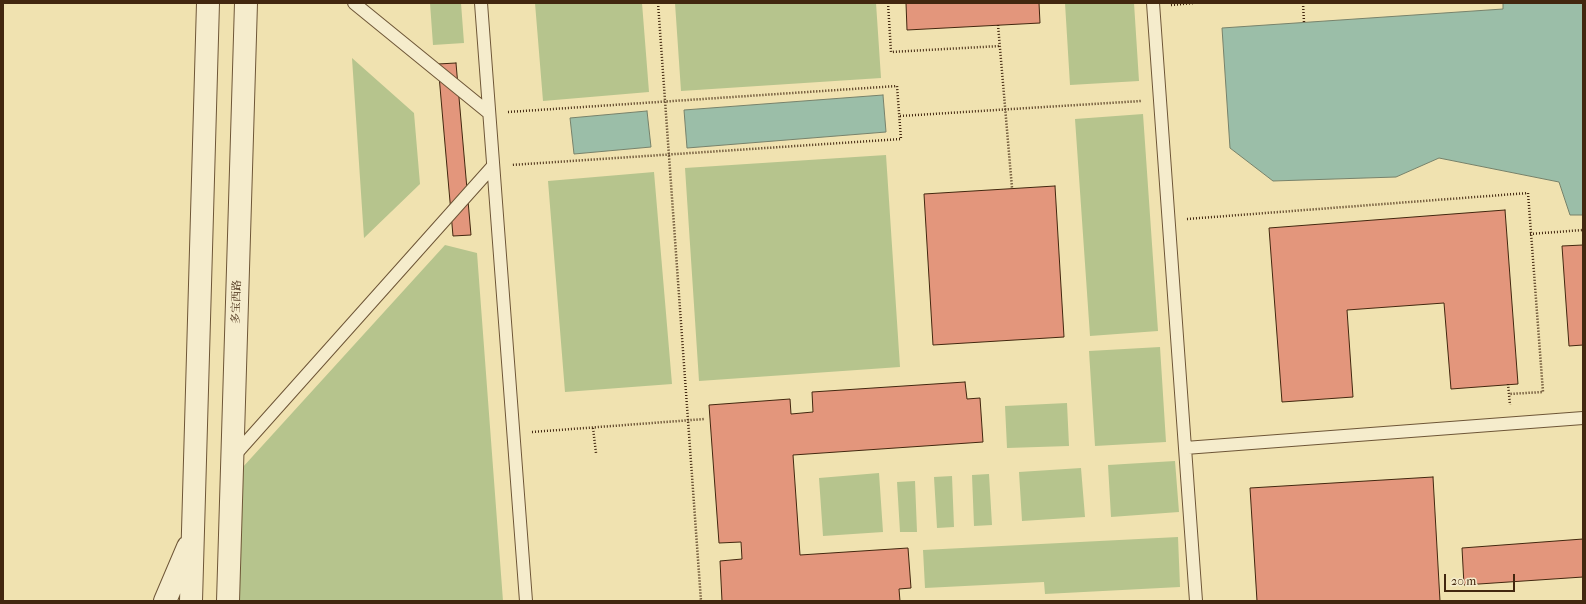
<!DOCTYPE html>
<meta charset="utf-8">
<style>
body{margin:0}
#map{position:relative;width:1586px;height:604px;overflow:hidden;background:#f0e2b0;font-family:"IM FELL French Canon",serif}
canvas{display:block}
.frame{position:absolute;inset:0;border:4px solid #42270f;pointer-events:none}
.scale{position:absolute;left:1444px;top:574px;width:71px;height:18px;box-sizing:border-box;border:2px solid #42270f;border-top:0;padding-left:5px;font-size:12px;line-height:14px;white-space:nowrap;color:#42270f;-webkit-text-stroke:3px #f5eccc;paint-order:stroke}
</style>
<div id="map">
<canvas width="1586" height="604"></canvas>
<div class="frame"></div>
<div class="scale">20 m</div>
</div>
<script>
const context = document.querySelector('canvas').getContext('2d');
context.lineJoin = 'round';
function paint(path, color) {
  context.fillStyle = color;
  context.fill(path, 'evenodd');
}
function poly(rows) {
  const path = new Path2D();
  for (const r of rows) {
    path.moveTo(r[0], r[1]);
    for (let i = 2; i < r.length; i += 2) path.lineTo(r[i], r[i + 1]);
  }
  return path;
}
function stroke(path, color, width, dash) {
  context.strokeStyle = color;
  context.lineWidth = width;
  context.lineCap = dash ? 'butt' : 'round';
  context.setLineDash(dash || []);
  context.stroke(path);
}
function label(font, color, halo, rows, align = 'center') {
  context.font = font + ' "IM FELL French Canon","Noto Serif SC",serif';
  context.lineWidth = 3.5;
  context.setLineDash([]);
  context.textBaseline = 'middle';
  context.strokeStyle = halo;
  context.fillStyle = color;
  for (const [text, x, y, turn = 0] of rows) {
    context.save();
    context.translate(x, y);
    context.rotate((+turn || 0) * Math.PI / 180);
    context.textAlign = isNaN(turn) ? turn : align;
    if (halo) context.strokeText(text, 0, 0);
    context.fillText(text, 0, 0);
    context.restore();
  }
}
paint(poly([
 [430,3,461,3,464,43,433,45],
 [535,3,642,3,649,92,543,101],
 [675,3,876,3,881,78,681,91],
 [1065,3,1134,3,1139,81,1070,85],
 [352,58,414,113,420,184,364,238],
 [1143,114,1158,331,1090,336,1075,119],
 [886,155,900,367,699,381,685,168],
 [654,172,672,384,565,392,548,181],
 [445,245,477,253,503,601,228,601,232,479],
 [1160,347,1166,442,1095,446,1089,351],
 [1067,403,1069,446,1007,448,1005,406],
 [1175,461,1179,512,1111,517,1108,465],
 [1081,468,1085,517,1022,521,1019,472],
 [879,473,883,532,823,536,819,478],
 [989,474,992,525,974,526,972,475],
 [952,476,954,527,937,528,934,477],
 [915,481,917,532,900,532,897,482],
 [1178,537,1180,587,1045,594,1044,582,925,588,923,550]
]), '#b6c48d');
const water = poly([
 [1503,3,1583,3,1583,215,1570,215,1559,182,1439,158,1396,177,1273,181,1230,148,1222,28,1503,9,1503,3],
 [883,95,886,132,687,148,684,110,883,95],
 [647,111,651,147,574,154,570,118,647,111]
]);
paint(water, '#9bbea8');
stroke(water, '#77826b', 1);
const building = poly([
 [906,3,1039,3,1040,23,907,30,906,3],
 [456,63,471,235,453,236,438,64,456,63],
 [1055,186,1064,337,933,345,924,194,1055,186],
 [1505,210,1518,384,1451,389,1444,303,1347,310,1353,397,1282,402,1269,228,1505,210],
 [1583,245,1583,345,1569,346,1562,246,1583,245],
 [965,382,967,399,980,398,983,442,793,455,800,555,908,548,911,588,899,589,900,601,722,601,720,561,742,559,741,542,719,543,709,405,790,399,791,414,813,412,812,392,965,382],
 [1433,477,1440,601,1257,601,1250,488,1433,477],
 [1583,539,1583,577,1464,585,1462,548,1583,539]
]);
paint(building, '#e3967c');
stroke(building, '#42270f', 1);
const service = poly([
 [354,3,489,113],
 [481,3,526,601],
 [1153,3,1196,601],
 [1185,448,1583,418],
 [234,456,493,166]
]);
const tertiary = poly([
 [165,601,188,547],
 [191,601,208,3],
 [228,601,246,3]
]);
stroke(service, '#6e5637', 14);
stroke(tertiary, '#6e5637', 24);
stroke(poly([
 [658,3,701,601],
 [888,3,891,52,1000,46],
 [1303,3,1304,22],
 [1171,5,1194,3],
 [998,25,1012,188],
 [508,112,897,86,901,139,511,165],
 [900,116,1141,101],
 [1187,219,1528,193,1543,392,1509,394],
 [1530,234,1583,230],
 [1508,384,1510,405],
 [593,428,596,453],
 [532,432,705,419]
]), '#42270f', 2.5, [1, 2]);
stroke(service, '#f5eccc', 12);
stroke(tertiary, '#f5eccc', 22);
label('11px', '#42270f', '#f5eccc', [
 ["多宝西路",237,302,-88]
]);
</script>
